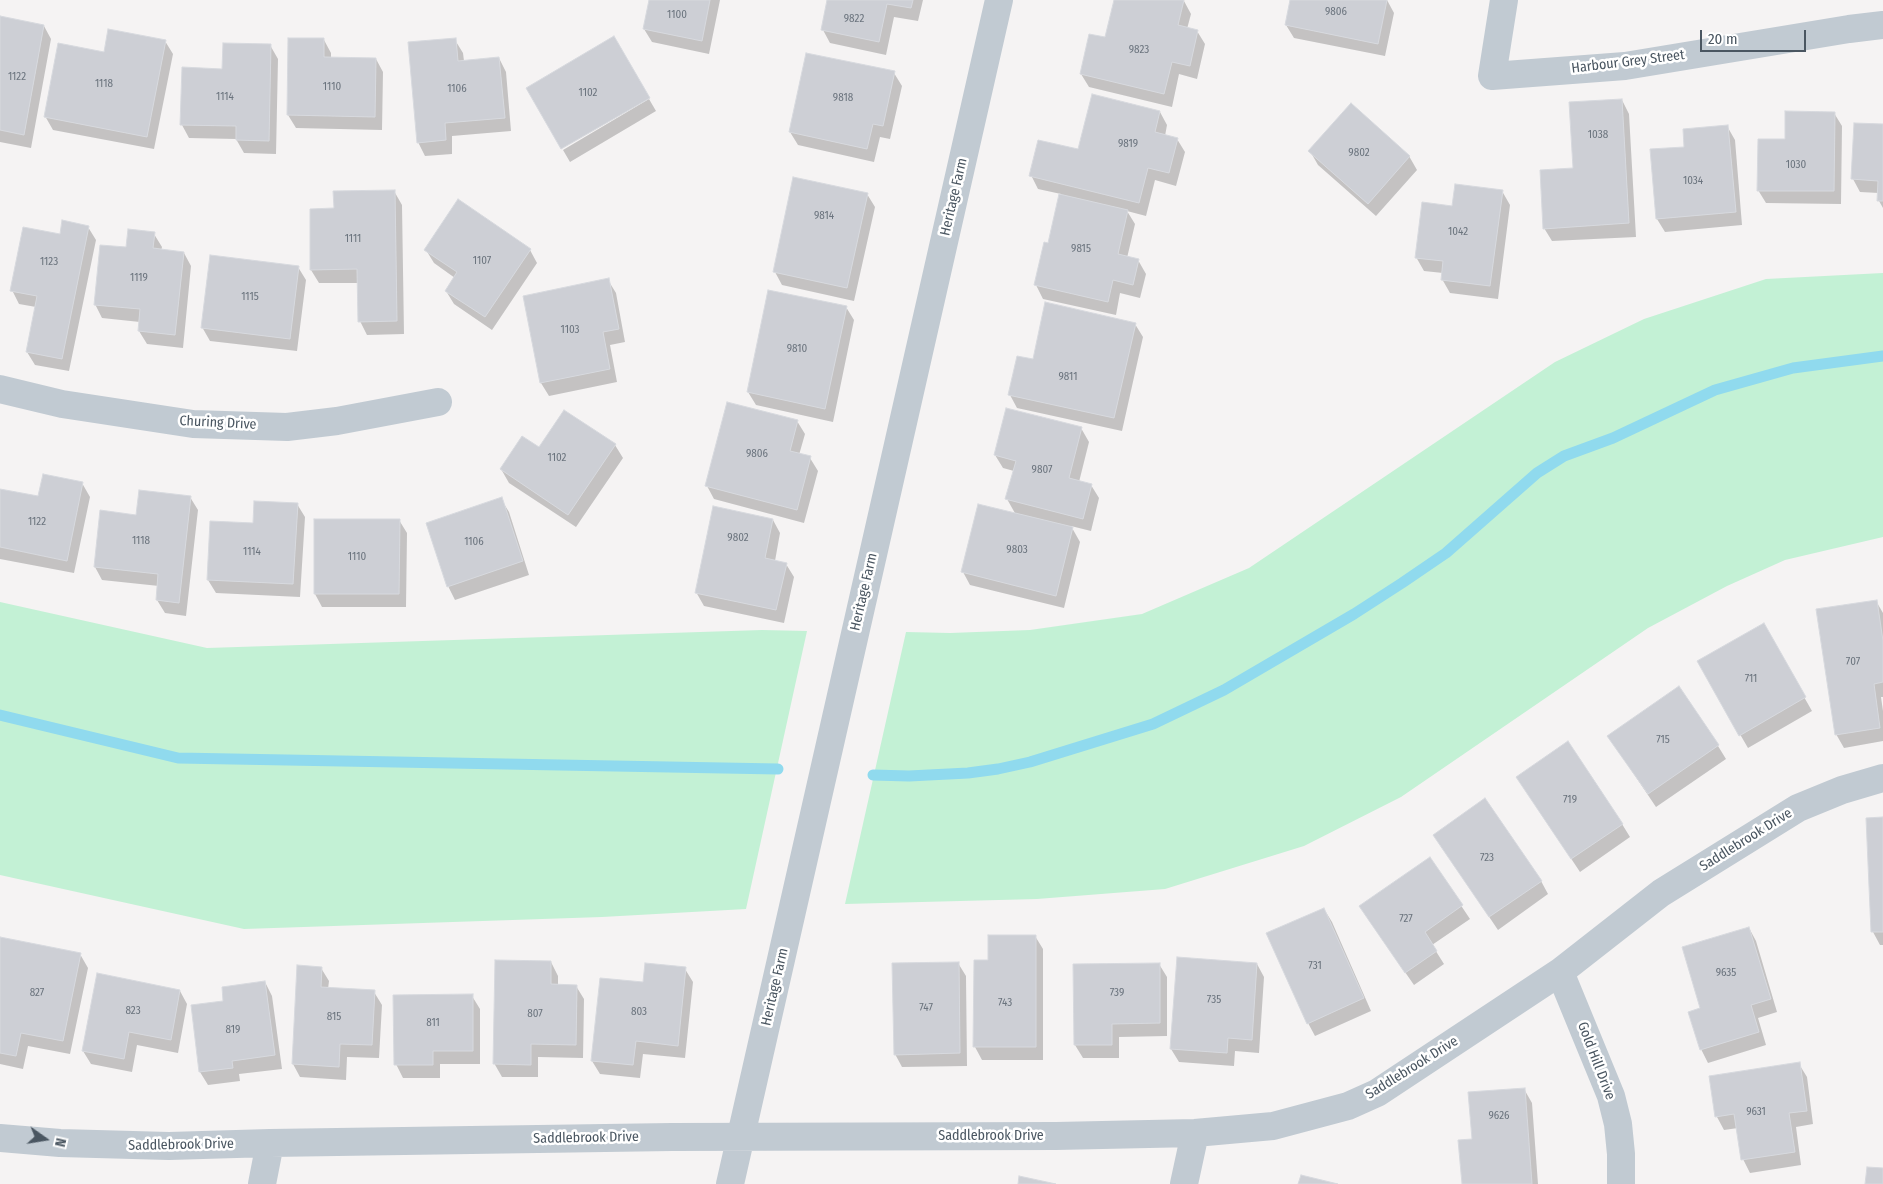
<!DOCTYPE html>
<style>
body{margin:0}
#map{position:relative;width:1883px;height:1184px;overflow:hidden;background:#f5f3f3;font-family:"Fira Sans Condensed",sans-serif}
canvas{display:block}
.north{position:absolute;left:20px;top:1114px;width:50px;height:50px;-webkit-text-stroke:4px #fff;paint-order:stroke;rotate:103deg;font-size:14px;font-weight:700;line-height:20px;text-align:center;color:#4a5661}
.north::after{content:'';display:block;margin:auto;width:18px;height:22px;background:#4a5661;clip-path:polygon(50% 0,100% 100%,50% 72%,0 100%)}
.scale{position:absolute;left:1700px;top:30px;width:106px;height:22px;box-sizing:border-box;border:2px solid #4a5661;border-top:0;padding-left:6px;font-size:15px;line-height:18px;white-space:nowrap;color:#4a5661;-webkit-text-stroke:4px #fff;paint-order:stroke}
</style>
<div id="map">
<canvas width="1883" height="1184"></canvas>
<div class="north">N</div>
<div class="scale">20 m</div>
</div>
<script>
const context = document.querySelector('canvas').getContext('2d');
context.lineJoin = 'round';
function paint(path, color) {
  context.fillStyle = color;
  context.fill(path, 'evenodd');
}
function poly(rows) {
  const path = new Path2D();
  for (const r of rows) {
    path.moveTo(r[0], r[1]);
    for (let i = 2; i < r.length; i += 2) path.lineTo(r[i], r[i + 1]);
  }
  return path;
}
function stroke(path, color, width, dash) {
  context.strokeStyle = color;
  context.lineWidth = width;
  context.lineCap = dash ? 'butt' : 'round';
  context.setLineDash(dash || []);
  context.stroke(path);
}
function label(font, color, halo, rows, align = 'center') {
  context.font = font + ' "Fira Sans Condensed",sans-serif';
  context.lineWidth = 5;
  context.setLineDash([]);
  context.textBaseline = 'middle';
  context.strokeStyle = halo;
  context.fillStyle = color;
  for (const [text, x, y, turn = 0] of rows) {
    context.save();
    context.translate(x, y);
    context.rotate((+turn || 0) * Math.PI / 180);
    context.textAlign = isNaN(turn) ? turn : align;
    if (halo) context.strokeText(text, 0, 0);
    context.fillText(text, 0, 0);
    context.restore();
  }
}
paint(poly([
 [1883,273,1883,537,1785,560,1727,586,1648,628,1401,797,1304,846,1165,889,1037,899,845,904,906,632,950,633,1030,630,1142,614,1249,568,1555,362,1644,319,1766,279],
 [0,602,207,648,762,630,807,631,746,909,602,917,244,929,0,875]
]), '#c3f1d5');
paint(poly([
 [650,0,720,0,709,54,652,42,644,29],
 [829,0,923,0,918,21,894,17,886,55,830,43,823,30],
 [1116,0,1181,0,1184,1,1191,14,1187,29,1197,31,1205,44,1197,79,1179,74,1172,107,1089,87,1081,74,1106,39],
 [1291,0,1387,0,1394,13,1385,56,1294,38,1286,25],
 [0,17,44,26,51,39,31,148,0,142],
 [289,39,324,40,331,53,331,58,376,59,383,72,382,130,296,128,288,115],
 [455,40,463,53,464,61,499,58,506,72,511,131,452,136,452,154,425,156,418,142],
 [165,41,173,54,154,149,53,130,45,116,105,54],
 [270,45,278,59,276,154,244,153,236,139,189,138,182,125],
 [894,73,902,86,890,139,880,137,874,162,798,145,790,132],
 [649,99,656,111,570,162,563,150],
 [1622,100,1629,114,1636,237,1552,241,1544,228,1574,169],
 [1160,112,1167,125,1165,136,1177,139,1185,152,1176,186,1155,180,1146,216,1127,211,1135,224,1127,258,1138,260,1146,274,1140,298,1120,293,1116,315,1043,299,1036,285,1049,245,1061,194,1038,189,1031,175],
 [1834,113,1842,126,1841,204,1766,203,1758,190,1786,140],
 [1855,124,1883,125,1883,208,1879,201,1879,193,1860,192,1853,179],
 [1727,126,1735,140,1742,225,1665,232,1657,219,1685,148],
 [1310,151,1409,156,1417,170,1376,216,1318,165],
 [394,191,402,205,404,334,367,335,360,321,359,283,319,283,311,270,335,210],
 [1502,191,1510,205,1498,299,1450,293,1442,279,1443,273,1424,271,1416,257,1453,207],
 [867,194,875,207,854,301,782,285,775,272],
 [88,227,96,240,69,371,35,365,27,352,36,307,19,304,12,290,61,236],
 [154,234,162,247,161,251,184,253,191,266,183,348,147,344,139,331,140,322,102,318,95,304,127,248],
 [426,250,530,250,537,263,492,330,454,304,446,291,455,278,434,263],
 [298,267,306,280,297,351,210,341,202,327],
 [608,280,616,293,625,342,610,345,617,382,549,396,541,383,524,297],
 [846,307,854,320,833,422,756,405,748,392],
 [1135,324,1143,337,1122,431,1017,408,1010,395,1034,361],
 [797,421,805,434,799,455,810,458,818,471,804,523,714,499,707,486],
 [1081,428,1089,442,1079,482,1091,485,1099,498,1091,531,1071,526,1080,542,1064,608,970,585,963,572,1016,515,1007,499,1014,471,1003,468,995,455],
 [615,445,623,458,576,527,509,483,501,469,540,449],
 [82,483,90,497,74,573,0,559,0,490,39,498],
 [190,497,198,510,186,616,165,613,157,600,159,586,102,580,95,567,137,516],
 [501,499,509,512,529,575,455,600,448,586],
 [297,504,305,517,300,597,216,593,208,580],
 [399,520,407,533,406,607,322,607,315,594],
 [773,520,780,533,775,561,786,564,794,577,784,623,704,606,696,592],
 [1876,601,1883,613,1883,697,1881,697,1883,711,1883,741,1844,748,1836,734],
 [1763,625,1812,711,1748,748,1698,662],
 [1718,746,1726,759,1656,807,1617,749],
 [1517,777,1622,824,1630,837,1580,872],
 [1883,818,1883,945,1880,945,1873,932],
 [1434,835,1541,881,1548,894,1498,930],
 [1430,859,1470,919,1432,945,1444,964,1414,985,1368,919],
 [1324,909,1332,922,1371,1011,1315,1036,1308,1023],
 [1749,928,1756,941,1777,1012,1758,1018,1766,1045,1708,1063,1701,1049,1702,1009],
 [1035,936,1043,949,1043,1060,982,1060,975,1047,989,961],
 [0,938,80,954,88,968,70,1054,28,1046,23,1069,0,1064],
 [551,962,558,976,558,986,576,986,584,999,583,1058,538,1057,538,1077,502,1077,494,1063],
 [958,963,966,976,967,1066,902,1067,895,1054],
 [1159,964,1167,977,1167,1036,1119,1037,1119,1058,1083,1058,1075,1045,1074,965],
 [1257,964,1264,977,1259,1053,1235,1051,1234,1066,1179,1062,1171,1049],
 [298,966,321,968,329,981,328,989,374,992,382,1005,379,1058,347,1057,346,1080,300,1077,293,1064],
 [685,969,693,982,685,1058,643,1054,640,1078,600,1074,592,1061,644,984],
 [265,982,272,996,282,1069,239,1074,240,1081,208,1085,200,1072,225,1002],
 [180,991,187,1004,178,1053,137,1045,132,1072,91,1064,83,1051],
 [472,996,480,1009,480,1064,440,1064,440,1078,403,1078,396,1064],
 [1799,1064,1807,1077,1813,1124,1796,1127,1801,1165,1750,1173,1743,1159,1738,1128,1724,1130,1717,1117],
 [1524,1089,1532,1103,1538,1184,1463,1184,1473,1140]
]), '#0003');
stroke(poly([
 [0,715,178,758,778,769],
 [873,775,909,776,968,773,998,769,1030,762,1153,724,1224,690,1354,614,1402,583,1446,553,1537,473,1564,456,1613,438,1715,390,1793,368,1883,356]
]), '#90daee', 11);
const building = poly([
 [649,0,710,0,702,41,643,29,649,0],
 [827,0,913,0,911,8,887,4,879,42,821,30,827,0],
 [1114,0,1184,0,1178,25,1198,30,1190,66,1172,62,1164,94,1080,74,1089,34,1105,37,1114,0],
 [1290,0,1387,0,1378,44,1285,25,1290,0],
 [0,16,44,25,24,135,0,130,0,16],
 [108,29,166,40,147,137,44,117,58,43,104,52,108,29],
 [614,36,650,98,561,149,526,88,614,36],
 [288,38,324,38,324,57,376,58,375,117,287,115,288,38],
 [456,38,458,61,499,57,505,118,445,123,446,140,417,143,408,42,456,38],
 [223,43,271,44,269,141,236,140,236,126,180,125,182,67,222,69,223,43],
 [806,53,895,71,883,126,873,124,867,149,789,132,806,53],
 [1092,94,1160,111,1155,132,1178,138,1169,173,1148,168,1139,203,1029,176,1038,140,1078,149,1092,94],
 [1622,99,1629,223,1543,229,1540,170,1573,168,1569,102,1622,99],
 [1351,103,1410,156,1368,204,1308,151,1351,103],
 [1785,111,1835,112,1834,191,1757,191,1758,139,1785,139,1785,111],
 [1854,123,1883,124,1883,201,1877,201,1878,181,1851,179,1854,123],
 [1728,125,1736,212,1656,219,1650,149,1684,147,1683,129,1728,125],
 [793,177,868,193,847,288,773,272,793,177],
 [1455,184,1503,190,1490,286,1441,280,1443,261,1415,258,1422,202,1452,206,1455,184],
 [395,190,397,321,358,322,357,269,310,270,310,209,334,208,333,191,395,190],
 [1059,194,1128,210,1118,254,1139,259,1133,285,1113,280,1108,302,1034,285,1044,242,1048,243,1059,194],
 [458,199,531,249,485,317,445,291,457,272,424,250,458,199],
 [62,220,89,226,62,359,26,352,37,296,10,291,23,227,60,234,62,220],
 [128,229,155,232,153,248,184,252,175,335,138,331,140,309,94,305,100,245,126,247,128,229],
 [210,255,299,266,290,339,201,328,210,255],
 [609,278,619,329,603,332,610,369,540,383,523,296,609,278],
 [768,290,847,306,825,409,747,392,768,290],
 [1045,302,1136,323,1114,418,1008,395,1017,356,1033,359,1045,302],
 [727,402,798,420,790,451,811,456,797,510,705,486,727,402],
 [1006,408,1082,427,1069,478,1092,484,1083,519,1005,499,1016,461,994,455,1006,408],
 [564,410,616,444,568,515,500,469,522,436,539,447,564,410],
 [43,474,83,482,67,561,0,547,0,489,38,496,43,474],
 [139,490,191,496,179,603,156,600,158,574,94,567,100,510,136,515,139,490],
 [502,497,523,561,447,587,426,523,502,497],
 [254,501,298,503,293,584,207,580,210,521,253,523,254,501],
 [978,504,1073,527,1056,596,961,572,978,504],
 [713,506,773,519,765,558,787,563,776,610,695,593,713,506],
 [314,519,400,519,399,594,314,594,314,519],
 [1877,600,1883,641,1883,682,1874,684,1880,728,1835,735,1816,609,1877,600],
 [1764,623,1806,697,1739,736,1697,661,1764,623],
 [1679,686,1719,745,1648,794,1607,736,1679,686],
 [1568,741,1623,824,1571,859,1516,777,1568,741],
 [1485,798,1542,881,1489,917,1433,835,1485,798],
 [1883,817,1883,932,1871,932,1866,818,1883,817],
 [1430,857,1463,905,1425,932,1437,951,1405,973,1359,906,1430,857],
 [1324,908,1364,998,1307,1024,1266,933,1324,908],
 [1749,927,1771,999,1751,1005,1759,1032,1700,1050,1688,1012,1700,1008,1682,947,1749,927],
 [988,935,1036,935,1036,1047,973,1047,974,960,988,960,988,935],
 [0,937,81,953,63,1041,21,1033,16,1056,0,1053,0,937],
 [1177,957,1257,963,1252,1040,1228,1038,1227,1053,1170,1049,1177,957],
 [495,960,551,961,551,984,577,985,576,1045,531,1044,531,1065,493,1064,495,960],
 [959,962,960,1053,894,1055,892,963,959,962],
 [645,963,686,967,678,1046,636,1041,633,1065,591,1061,600,978,643,982,645,963],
 [1160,963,1160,1023,1112,1024,1112,1045,1074,1045,1073,964,1160,963],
 [297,965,322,967,321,987,375,990,372,1045,340,1044,339,1067,292,1064,297,965],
 [97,973,180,990,171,1040,129,1032,124,1059,82,1051,97,973],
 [265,981,275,1055,232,1061,233,1068,199,1072,191,1005,223,1001,222,987,265,981],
 [473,994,473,1051,433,1051,433,1065,394,1065,393,995,473,994],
 [1800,1062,1807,1111,1789,1113,1795,1152,1741,1160,1734,1114,1715,1117,1709,1076,1800,1062],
 [1525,1088,1532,1184,1462,1184,1458,1140,1472,1139,1468,1092,1525,1088],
 [1867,1167,1883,1168,1883,1184,1865,1184,1867,1167],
 [1301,1175,1338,1184,1298,1184,1301,1175],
 [1019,1176,1056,1184,1018,1184,1019,1176]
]);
paint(building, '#cdcfd5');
stroke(building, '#d7d9de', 1);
stroke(poly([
 [1504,0,1492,76,1625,66,1849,29,1883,25],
 [0,389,62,404,193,424,287,427,337,421,438,402],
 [1560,972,1611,1096,1618,1124,1621,1154,1621,1184],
 [0,1138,60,1143,169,1146,270,1143,672,1137,1056,1136,1195,1133,1273,1126,1348,1106,1377,1093,1560,972,1661,893,1798,808,1842,790,1883,778],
 [262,1184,270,1143],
 [730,1184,999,0],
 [1184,1184,1195,1133]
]), '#c1cad2', 28);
label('11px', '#6b747e', null, [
 ["9806",1336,12],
 ["1100",677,15],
 ["9822",854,19],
 ["9823",1139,50],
 ["1122",17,77],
 ["1118",104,84],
 ["1110",332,87],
 ["1106",457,89],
 ["1102",588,93],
 ["1114",225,97],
 ["9818",843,98],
 ["1038",1598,135],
 ["9819",1128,144],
 ["9802",1359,153],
 ["1030",1796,165],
 ["1034",1693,181],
 ["9814",824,216],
 ["1042",1458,232],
 ["1111",353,239],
 ["9815",1081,249],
 ["1107",482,261],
 ["1123",49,262],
 ["1119",139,278],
 ["1115",250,297],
 ["1103",570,330],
 ["9810",797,349],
 ["9811",1068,377],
 ["9806",757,454],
 ["1102",557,458],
 ["9807",1042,470],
 ["1122",37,522],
 ["9802",738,538],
 ["1118",141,541],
 ["1106",474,542],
 ["9803",1017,550],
 ["1114",252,552],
 ["1110",357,557],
 ["707",1853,662],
 ["711",1751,679],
 ["715",1663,740],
 ["719",1570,800],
 ["723",1487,858],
 ["727",1406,919],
 ["731",1315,966],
 ["9635",1726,973],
 ["827",37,993],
 ["739",1117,993],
 ["735",1214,1000],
 ["743",1005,1003],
 ["747",926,1008],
 ["823",133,1011],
 ["803",639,1012],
 ["807",535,1014],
 ["815",334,1017],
 ["811",433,1023],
 ["819",233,1030],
 ["9631",1756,1112],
 ["9626",1499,1116]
]);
label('14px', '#4a5661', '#fff', [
 ["Harbour Grey Street",1628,62,-7],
 ["Heritage Farm",954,197,-77],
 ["Churing Drive",218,423,3],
 ["Heritage Farm",864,592,-77],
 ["Saddlebrook Drive",1746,840,-32],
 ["Heritage Farm",775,987,-77],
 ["Gold Hill Drive",1596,1061,69],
 ["Saddlebrook Drive",1412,1068,-32],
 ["Saddlebrook Drive",991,1136],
 ["Saddlebrook Drive",586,1138,-1],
 ["Saddlebrook Drive",181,1145,-1]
]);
</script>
